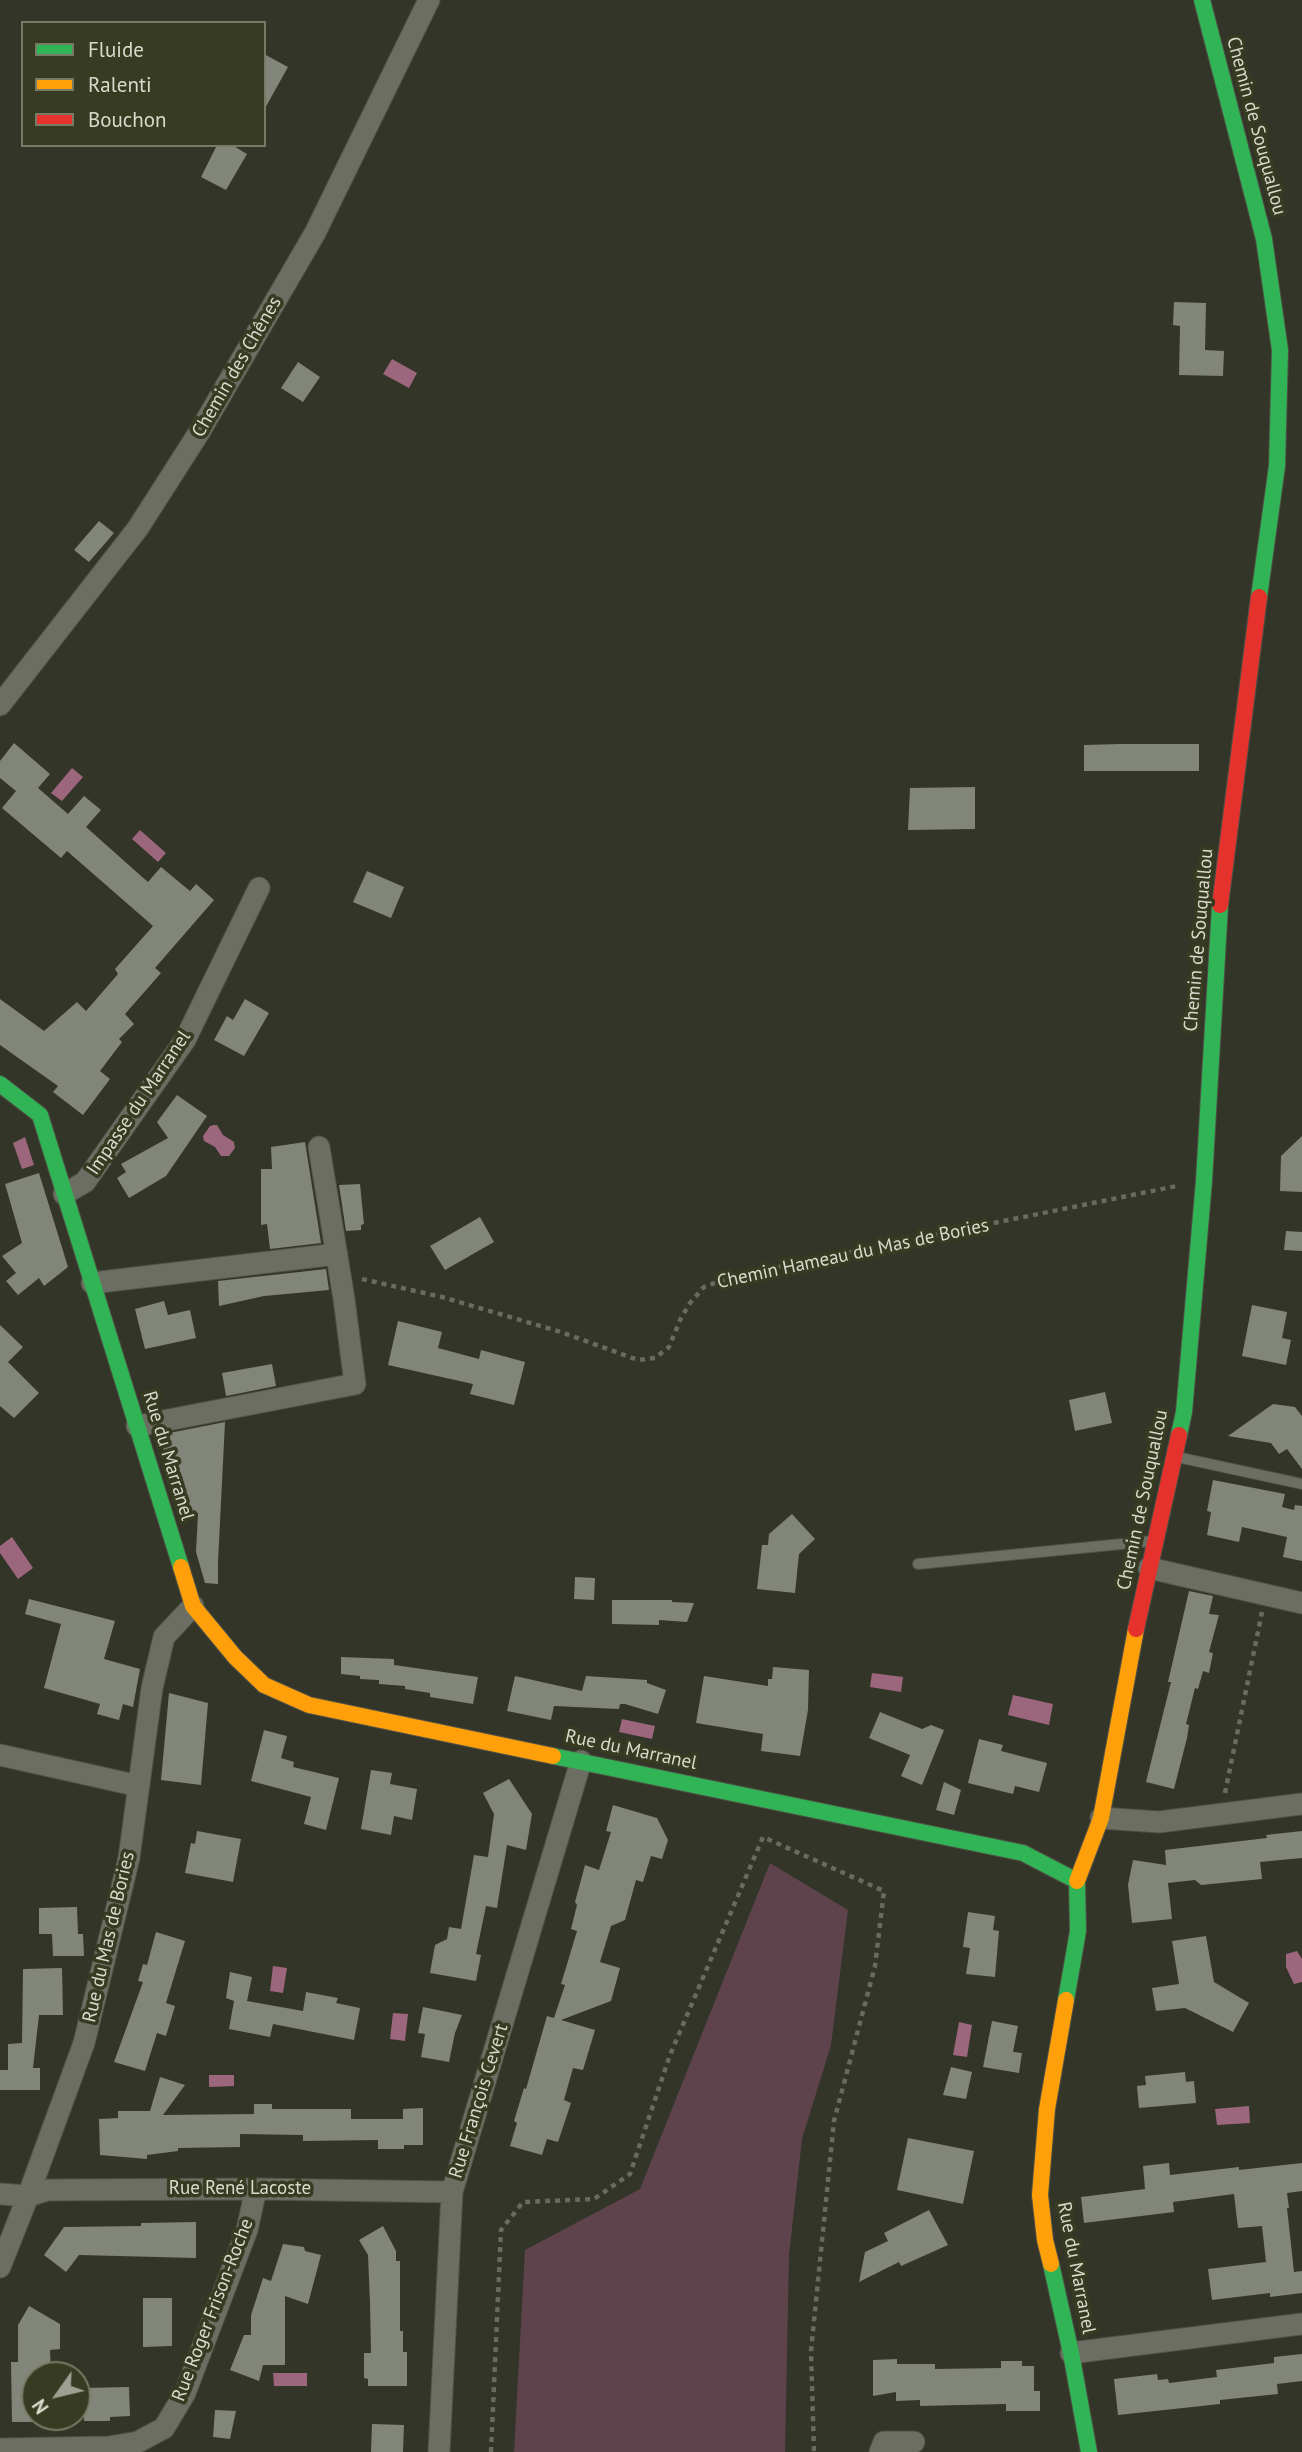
<!DOCTYPE html>
<meta charset="utf-8">
<style>
body{margin:0}
#map{position:relative;width:1302px;height:2452px;overflow:hidden;background:#323527;font-family:"PT Sans",sans-serif}
canvas{display:block}
.legend{position:absolute;left:21px;top:21px;width:245px;height:126px;box-sizing:border-box;background:#363b21;border:2px solid #777b65;margin:0;padding:9px 12px;list-style:none;font-size:21px;color:#d8dbcc}
.legend li{display:flex;align-items:center;gap:14px;height:35px}
.legend b{width:35px;border:2px solid #777b65}
.north{position:absolute;left:21px;top:2361px;width:70px;height:70px;box-sizing:border-box;background:#363b21;border:2px solid #777b65;border-radius:50%;rotate:236deg;font-size:19px;font-weight:700;line-height:28px;text-align:center;color:#d8dbcc}
.north::after{content:'';display:block;margin:auto;width:24px;height:32px;background:#9ea192;clip-path:polygon(50% 0,100% 100%,50% 72%,0 100%)}
</style>
<div id="map">
<canvas width="1302" height="2452"></canvas>
<ul class="legend">
<li><b style="height:9px;background:#30b455"></b>Fluide</li>
<li><b style="height:9px;background:#ff9f0a"></b>Ralenti</li>
<li><b style="height:9px;background:#e5322d"></b>Bouchon</li>
</ul>
<div class="north">N</div>
</div>
<script>
const context = document.querySelector('canvas').getContext('2d');
context.lineJoin = 'round';
function paint(path, color) {
  context.fillStyle = color;
  context.fill(path, 'evenodd');
}
function poly(rows) {
  const path = new Path2D();
  for (const r of rows) {
    path.moveTo(r[0], r[1]);
    for (let i = 2; i < r.length; i += 2) path.lineTo(r[i], r[i + 1]);
  }
  return path;
}
function stroke(path, color, width, dash) {
  context.strokeStyle = color;
  context.lineWidth = width;
  context.lineCap = dash ? 'butt' : 'round';
  context.setLineDash(dash || []);
  context.stroke(path);
}
function label(font, color, halo, rows, align = 'center') {
  context.font = font + ' "PT Sans",sans-serif';
  context.lineWidth = 7;
  context.setLineDash([]);
  context.textBaseline = 'middle';
  context.strokeStyle = halo;
  context.fillStyle = color;
  for (const [text, x, y, turn = 0] of rows) {
    context.save();
    context.translate(x, y);
    context.rotate((+turn || 0) * Math.PI / 180);
    context.textAlign = isNaN(turn) ? turn : align;
    if (halo) context.strokeText(text, 0, 0);
    context.fillText(text, 0, 0);
    context.restore();
  }
}
paint(poly([
 [770,1863,848,1910,831,2045,802,2139,789,2255,785,2452,514,2452,525,2250,640,2189]
]), '#5f434c');
paint(poly([
 [392,359,417,373,409,388,383,374],
 [72,768,83,777,62,801,51,793],
 [140,830,166,853,158,862,132,839],
 [214,1125,217,1125,223,1135,234,1142,235,1148,229,1156,221,1156,215,1147,204,1141,203,1136,210,1126],
 [25,1137,34,1165,22,1169,13,1143],
 [12,1537,33,1568,18,1579,0,1553,0,1546],
 [872,1673,903,1677,901,1692,870,1687],
 [1013,1695,1053,1704,1049,1725,1008,1715],
 [622,1719,655,1726,652,1739,619,1732],
 [1297,1951,1302,1959,1302,1982,1294,1984,1286,1967,1286,1954],
 [273,1966,287,1968,283,1993,270,1991],
 [393,2013,408,2014,405,2041,390,2039],
 [959,2022,972,2025,967,2057,953,2055],
 [234,2075,234,2086,209,2087,209,2075],
 [1249,2106,1250,2123,1217,2125,1215,2109],
 [273,2373,307,2373,307,2386,274,2386]
]), '#9c677c');
paint(poly([
 [264,54,288,67,264,110],
 [217,145,232,145,247,154,226,190,201,177],
 [1174,302,1206,303,1205,350,1224,351,1223,376,1179,375,1180,326,1173,325],
 [298,362,320,377,303,402,281,388],
 [99,521,114,533,89,562,74,550],
 [14,743,50,774,38,788,68,814,84,796,101,810,86,827,140,875,148,882,161,867,190,891,196,884,214,900,155,968,161,973,125,1014,134,1024,119,1039,122,1042,100,1071,110,1079,83,1115,53,1092,58,1086,0,1045,0,999,44,1031,77,1002,86,1011,118,974,115,969,153,926,67,851,61,858,2,808,16,791,0,778,0,761],
 [1120,744,1199,744,1199,771,1084,771,1084,745],
 [975,787,975,829,908,830,910,788],
 [367,871,404,887,391,918,353,902],
 [245,999,269,1013,244,1056,214,1040,227,1016,233,1020],
 [177,1095,207,1116,166,1176,129,1198,117,1178,126,1172,121,1164,168,1138,157,1122],
 [1302,1136,1302,1192,1280,1191,1281,1156],
 [305,1142,321,1243,270,1249,267,1224,261,1225,261,1169,272,1169,271,1147],
 [39,1173,68,1267,44,1286,39,1278,18,1295,6,1281,16,1273,2,1256,22,1243,5,1184],
 [360,1184,364,1224,361,1225,361,1230,346,1231,339,1185],
 [480,1217,494,1242,445,1270,430,1246],
 [1286,1231,1302,1232,1302,1251,1284,1250],
 [326,1269,329,1290,264,1296,219,1306,218,1281],
 [164,1301,168,1315,190,1310,196,1338,145,1349,135,1309],
 [1252,1305,1287,1312,1282,1338,1291,1340,1286,1365,1242,1356],
 [398,1321,442,1332,438,1348,479,1359,481,1350,525,1362,514,1405,470,1394,473,1384,388,1365],
 [0,1325,23,1347,8,1362,39,1393,14,1418,0,1406],
 [272,1364,276,1386,226,1396,222,1373],
 [1105,1392,1112,1423,1075,1431,1069,1400],
 [1273,1404,1295,1407,1302,1416,1302,1469,1287,1449,1279,1454,1271,1443,1228,1436],
 [225,1422,218,1562,218,1584,205,1583,196,1552,198,1513,183,1512,159,1435],
 [1213,1480,1285,1494,1282,1507,1294,1510,1295,1505,1302,1506,1302,1561,1283,1557,1287,1537,1242,1527,1239,1542,1207,1535,1211,1512,1207,1511],
 [792,1514,815,1539,799,1554,795,1593,757,1589,762,1545,768,1545,769,1534],
 [575,1577,595,1578,594,1600,574,1599],
 [1189,1591,1213,1596,1209,1614,1219,1615,1209,1652,1213,1653,1209,1673,1203,1671,1198,1689,1195,1688,1186,1724,1189,1725,1187,1738,1174,1789,1146,1782,1171,1682,1168,1682],
 [29,1599,115,1621,104,1659,140,1669,133,1707,123,1704,119,1720,97,1714,100,1704,44,1688,61,1624,25,1614],
 [612,1600,672,1600,672,1602,694,1603,687,1622,659,1620,659,1625,612,1624],
 [341,1657,394,1659,394,1665,478,1677,473,1704,430,1697,430,1693,405,1689,405,1686,379,1684,379,1680,360,1679,360,1676,341,1674],
 [773,1667,809,1670,808,1710,800,1756,761,1751,763,1734,696,1723,704,1676,768,1686,768,1679,772,1679],
 [515,1676,582,1691,586,1676,647,1680,647,1683,666,1690,658,1714,625,1704,620,1704,619,1709,554,1706,551,1720,507,1711],
 [169,1693,208,1703,201,1785,161,1780],
 [880,1712,922,1729,931,1725,944,1730,922,1785,901,1776,910,1755,869,1738],
 [264,1730,287,1736,281,1758,294,1762,293,1767,339,1778,326,1830,304,1824,311,1797,251,1781],
 [979,1739,1003,1745,1001,1751,1047,1763,1039,1792,1015,1786,1013,1794,968,1783],
 [371,1770,392,1773,390,1784,417,1789,412,1820,394,1816,391,1835,361,1829],
 [509,1779,532,1814,526,1850,507,1845,497,1908,486,1906,476,1954,481,1955,476,1981,430,1973,435,1945,447,1939,449,1927,461,1929,474,1855,488,1857,494,1814,483,1793],
 [944,1782,961,1790,954,1815,936,1810],
 [613,1805,657,1818,668,1840,662,1859,651,1856,643,1882,636,1880,625,1920,611,1926,600,1962,620,1968,611,2001,561,2020,595,2030,583,2070,573,2068,564,2100,571,2103,558,2142,547,2139,542,2155,510,2146,517,2123,514,2121,524,2088,526,2089,547,2016,554,2018,565,1985,561,1984,577,1931,571,1929,577,1905,575,1902,585,1865,599,1870,611,1832,606,1831],
 [197,1831,241,1839,233,1882,185,1873,191,1843,195,1844],
 [1302,1831,1302,1858,1260,1862,1262,1879,1201,1885,1195,1880,1168,1883,1172,1919,1132,1923,1128,1885,1133,1860,1166,1865,1165,1850,1267,1838,1266,1835],
 [77,1907,78,1934,83,1934,84,1956,53,1956,52,1934,39,1934,39,1908],
 [968,1912,995,1916,993,1930,999,1931,995,1977,966,1974,970,1948,963,1947],
 [156,1932,185,1941,166,2003,175,2006,166,2036,157,2033,145,2071,114,2062,143,1982,138,1981,143,1964,147,1965],
 [1206,1936,1214,1982,1249,2003,1233,2032,1185,2008,1156,2011,1152,1988,1179,1984,1172,1941],
 [62,1968,63,2015,39,2015,33,2068,40,2068,40,2090,0,2090,0,2070,8,2070,8,2044,22,2043,23,1969],
 [230,1972,252,1977,247,2001,303,2011,306,1992,338,1998,336,2003,360,2008,354,2040,273,2024,270,2037,229,2029,234,2001,226,1998],
 [423,2007,462,2015,455,2033,449,2062,421,2057,425,2034,418,2033],
 [992,2021,1018,2026,1013,2052,1022,2053,1019,2073,983,2067],
 [951,2067,972,2072,966,2099,943,2095],
 [1185,2072,1186,2082,1194,2081,1196,2103,1139,2108,1137,2086,1146,2085,1145,2076],
 [160,2077,185,2085,163,2115,254,2114,254,2104,272,2104,272,2109,351,2109,351,2119,403,2119,403,2109,423,2108,423,2145,404,2145,404,2149,378,2149,378,2140,303,2141,303,2135,240,2134,240,2147,178,2148,178,2151,147,2155,147,2159,100,2155,99,2119,118,2118,118,2111,150,2111],
 [908,2138,974,2151,963,2204,897,2190],
 [1169,2163,1170,2175,1239,2167,1239,2170,1302,2163,1302,2191,1287,2193,1289,2208,1287,2208,1294,2272,1302,2271,1302,2293,1270,2297,1270,2293,1212,2300,1208,2269,1266,2262,1262,2226,1238,2228,1234,2194,1173,2202,1174,2212,1084,2223,1081,2197,1145,2189,1143,2166],
 [929,2210,948,2245,901,2266,899,2262,859,2282,865,2252,888,2241,884,2233],
 [196,2222,196,2258,79,2255,66,2272,44,2255,64,2227,141,2226,141,2223],
 [383,2226,396,2251,396,2261,400,2261,400,2331,403,2331,403,2352,407,2352,407,2386,368,2386,368,2379,364,2378,364,2353,371,2353,370,2303,368,2255,359,2240],
 [283,2244,304,2247,305,2251,321,2255,308,2304,285,2296,285,2365,263,2365,259,2381,230,2370,244,2335,251,2335,251,2315,263,2278,271,2281],
 [143,2298,172,2298,172,2346,143,2347],
 [29,2306,60,2324,60,2349,50,2350,51,2375,35,2375,35,2422,12,2422,11,2362,18,2362,18,2325],
 [1302,2354,1302,2381,1277,2384,1278,2394,1220,2400,1220,2404,1118,2415,1114,2379,1157,2374,1158,2380,1168,2379,1169,2383,1217,2377,1216,2370,1274,2363,1274,2357],
 [897,2359,897,2364,935,2364,935,2369,1001,2368,1001,2361,1022,2361,1022,2366,1034,2366,1034,2391,1040,2391,1040,2411,1006,2411,1006,2404,920,2406,920,2400,896,2401,896,2392,873,2396,873,2360],
 [129,2387,130,2416,110,2417,110,2421,84,2421,83,2388],
 [215,2410,236,2411,230,2439,213,2437],
 [372,2424,404,2425,403,2452,371,2452]
]), '#828579');
const lane = poly([
 [1177,1457,1302,1484],
 [918,1564,1152,1541]
]);
const street = poly([
 [0,705,138,528,200,431,315,233,429,0],
 [64,1194,85,1182,185,1040,259,888],
 [92,1283,337,1254],
 [137,1426,355,1384,344,1299,319,1147],
 [1149,1568,1302,1603],
 [0,1755,139,1786],
 [1101,1818,1159,1822,1302,1804],
 [0,2194,28,2196,48,2190,256,2189,452,2192],
 [0,2267,28,2196,84,2043,129,1858,152,1688,164,1637,193,1606],
 [1071,2353,1302,2324],
 [0,2449,109,2447,138,2442,164,2428,185,2393,247,2230,256,2189],
 [439,2452,452,2192,581,1761],
 [880,2452,884,2442,914,2442]
]);
const fast = poly([
 [1202,0,1264,239,1280,350,1277,466,1259,597],
 [0,1084,40,1115,181,1567],
 [1179,1435,1184,1412,1204,1181,1220,905],
 [553,1756,1023,1853,1077,1881,1078,1931,1066,2000],
 [1051,2264,1071,2353,1089,2452]
]);
const slow = poly([
 [181,1567,193,1606,235,1657,264,1685,309,1705,553,1756],
 [1077,1881,1101,1818,1136,1629],
 [1051,2264,1045,2240,1040,2195,1047,2109,1066,2000]
]);
const jam = poly([
 [1220,905,1259,597],
 [1136,1629,1179,1435]
]);
stroke(lane, '#4f5145', 12);
stroke(street, '#4f5145', 23);
stroke(fast, '#4f5145', 18);
stroke(slow, '#4f5145', 18);
stroke(jam, '#4f5145', 18);
stroke(poly([
 [362,1279,442,1297,561,1332,638,1360,655,1358,669,1347,681,1318,690,1303,704,1287,720,1281,796,1263,1177,1186],
 [1225,1793,1262,1612],
 [491,2452,501,2230,523,2202,594,2199,630,2174,670,2055,763,1837,884,1891,875,1966,834,2121,811,2351,814,2452]
]), '#686b61', 4.5, [5, 5]);
stroke(lane, '#6c6e63', 10);
stroke(street, '#6c6e63', 21);
stroke(fast, '#30b455', 16);
stroke(slow, '#ff9f0a', 16);
stroke(jam, '#e5322d', 16);
label('19px', '#d8dbcc', '#363b21', [
 ["Chemin de Souquallou",1256,126,75],
 ["Chemin des Chênes",237,367,-60],
 ["Chemin de Souquallou",1199,940,-85],
 ["Impasse du Marranel",139,1103,-56],
 ["Chemin Hameau du Mas de Bories",853,1254,-12],
 ["Rue du Marranel",168,1456,73],
 ["Chemin de Souquallou",1143,1500,-78],
 ["Rue du Marranel",631,1750,12],
 ["Rue du Mas de Bories",109,1937,-77],
 ["Rue François Cevert",479,2101,-73],
 ["Rue René Lacoste",240,2189],
 ["Rue du Marranel",1076,2268,79],
 ["Rue Roger Frison-Roche",213,2310,-69]
]);
</script>
